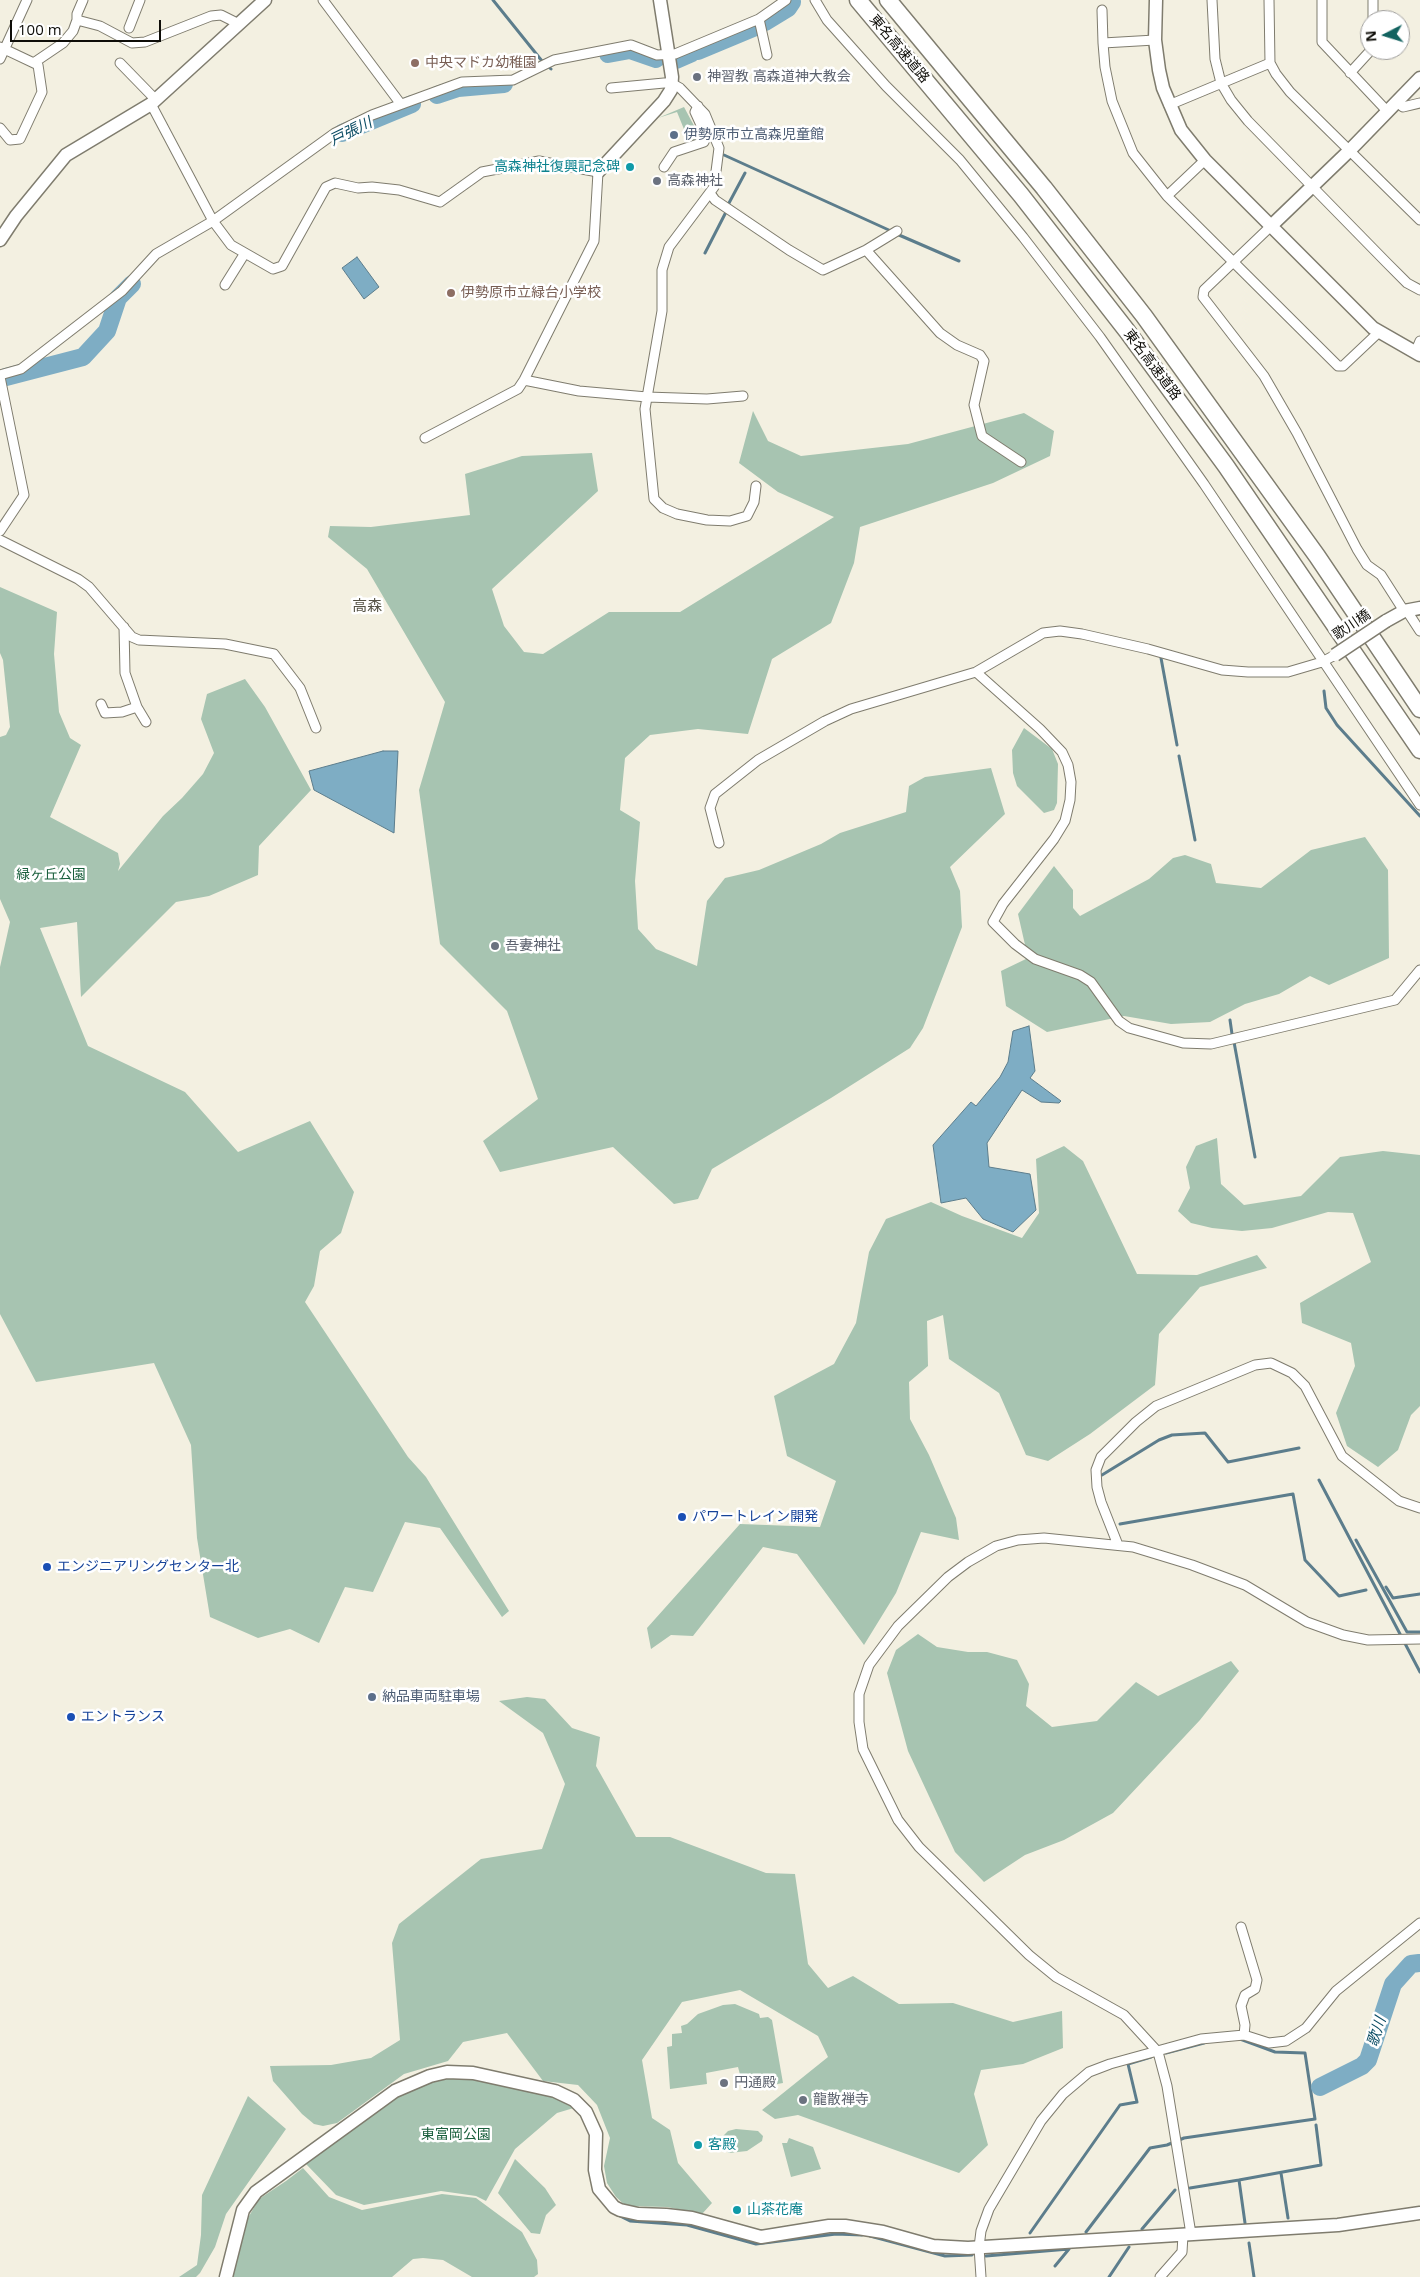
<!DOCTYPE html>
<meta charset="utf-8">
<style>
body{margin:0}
#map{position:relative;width:1420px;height:2277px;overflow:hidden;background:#f3f0e1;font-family:"Open Sans",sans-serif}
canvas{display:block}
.north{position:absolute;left:1360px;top:10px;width:50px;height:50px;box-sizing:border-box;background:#fff;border:1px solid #9f9e9c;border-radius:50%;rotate:265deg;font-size:14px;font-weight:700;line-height:20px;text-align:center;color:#0e0d08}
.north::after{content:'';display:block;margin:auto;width:18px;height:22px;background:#136360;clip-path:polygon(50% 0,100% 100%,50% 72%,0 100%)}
.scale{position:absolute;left:10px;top:20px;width:151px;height:22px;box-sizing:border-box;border:2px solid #0e0d08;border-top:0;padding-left:6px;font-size:15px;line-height:18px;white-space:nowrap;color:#0e0d08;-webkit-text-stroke:4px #fff;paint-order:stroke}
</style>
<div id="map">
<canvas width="1420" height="2277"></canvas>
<div class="north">N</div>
<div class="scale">100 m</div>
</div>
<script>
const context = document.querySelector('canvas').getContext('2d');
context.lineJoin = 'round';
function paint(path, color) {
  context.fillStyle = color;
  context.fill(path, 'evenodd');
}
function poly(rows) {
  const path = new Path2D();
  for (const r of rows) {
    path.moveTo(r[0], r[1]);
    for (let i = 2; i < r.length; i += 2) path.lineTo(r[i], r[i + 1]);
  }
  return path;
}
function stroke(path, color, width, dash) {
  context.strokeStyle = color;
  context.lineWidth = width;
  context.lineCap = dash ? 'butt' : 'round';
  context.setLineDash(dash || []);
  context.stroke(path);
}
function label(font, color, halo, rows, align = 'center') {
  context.font = font + ' "Open Sans","Noto Sans JP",sans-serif';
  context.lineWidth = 5;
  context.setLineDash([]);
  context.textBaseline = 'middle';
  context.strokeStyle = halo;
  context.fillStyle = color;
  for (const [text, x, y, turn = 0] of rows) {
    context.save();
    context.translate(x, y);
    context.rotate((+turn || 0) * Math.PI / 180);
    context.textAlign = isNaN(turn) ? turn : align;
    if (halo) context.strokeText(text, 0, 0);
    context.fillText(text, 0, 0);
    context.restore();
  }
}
paint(poly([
 [684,107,699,135,699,141,690,144,677,112,658,118],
 [753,411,768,441,801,456,908,444,1024,413,1054,431,1050,456,993,483,860,527,854,563,831,623,772,659,748,734,698,729,650,735,625,758,620,810,640,822,635,881,638,929,656,949,697,966,707,901,725,878,759,870,821,844,840,833,906,812,909,786,925,777,991,768,1005,814,950,867,960,891,962,927,923,1028,910,1048,831,1098,712,1169,698,1199,674,1204,613,1147,500,1172,483,1141,538,1099,507,1011,440,944,419,790,445,702,367,569,328,537,330,526,371,527,470,515,465,474,522,456,592,453,598,491,492,589,504,626,524,652,543,654,609,612,680,612,834,517,778,492,739,463],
 [0,587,57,612,54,654,59,712,70,738,81,745,50,817,118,853,120,864,118,871,163,816,182,798,203,774,214,753,201,719,207,694,245,679,265,707,311,790,259,846,258,875,209,896,176,902,81,997,77,922,40,928,88,1046,185,1092,238,1152,310,1121,354,1192,341,1233,320,1251,314,1286,305,1302,408,1457,426,1477,509,1611,502,1617,440,1528,405,1522,373,1592,345,1587,319,1643,290,1629,258,1638,210,1617,197,1538,191,1445,154,1363,36,1382,0,1314,0,967,10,922,0,899,0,737,6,735,10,727,3,660,0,653],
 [1024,728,1052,749,1058,764,1057,803,1054,810,1044,813,1017,786,1013,773,1012,750],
 [1365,837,1388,870,1389,958,1329,985,1310,976,1279,994,1245,1004,1210,1022,1171,1024,1124,1016,1047,1032,1006,1006,1001,971,1028,958,1018,914,1054,866,1073,890,1073,908,1080,916,1149,879,1173,858,1185,855,1211,864,1216,883,1261,888,1311,850],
 [1217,1138,1221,1184,1244,1205,1301,1196,1340,1157,1383,1151,1420,1155,1420,1406,1411,1415,1398,1450,1378,1467,1347,1446,1336,1413,1355,1366,1351,1343,1302,1323,1300,1303,1371,1262,1353,1213,1328,1212,1272,1228,1242,1231,1212,1228,1191,1223,1178,1211,1190,1188,1186,1167,1196,1146],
 [1064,1146,1083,1161,1137,1274,1197,1275,1257,1255,1267,1268,1200,1287,1159,1334,1155,1385,1090,1434,1048,1461,1026,1455,999,1393,949,1359,943,1315,927,1321,928,1366,909,1382,910,1419,929,1455,956,1518,959,1540,921,1532,896,1593,864,1645,797,1554,763,1547,693,1636,671,1635,651,1649,647,1628,740,1524,820,1527,836,1481,787,1456,774,1396,834,1364,856,1323,869,1252,886,1219,931,1202,962,1216,1022,1238,1039,1213,1036,1159],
 [918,1634,937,1647,968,1652,987,1652,1017,1660,1029,1684,1026,1706,1052,1727,1097,1721,1136,1682,1158,1696,1231,1661,1239,1671,1200,1720,1113,1813,1064,1840,1025,1855,984,1882,955,1852,908,1751,887,1673,896,1650],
 [527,1697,545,1699,572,1728,600,1737,596,1766,636,1837,670,1837,766,1873,795,1874,808,1964,828,1988,853,1976,899,2004,953,2003,1013,2022,1062,2011,1063,2048,1023,2064,981,2070,974,2094,988,2145,959,2173,798,2115,775,2119,762,2110,828,2057,818,2036,740,1990,682,2002,642,2060,652,2118,670,2130,678,2163,712,2203,702,2214,667,2207,626,2206,616,2197,607,2183,604,2166,610,2138,597,2105,578,2085,543,2081,507,2033,463,2042,448,2061,404,2074,337,2123,323,2126,314,2124,302,2114,273,2081,270,2066,331,2065,371,2058,400,2040,392,1943,399,1924,481,1859,542,1849,565,1784,543,1733,499,1701],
 [735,2004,759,2014,760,2018,768,2017,772,2020,783,2083,744,2090,738,2067,706,2073,707,2084,670,2089,667,2047,672,2046,672,2034,682,2033,681,2026,687,2024,698,2014,723,2005],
 [473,2077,548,2095,577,2107,557,2113,515,2149,486,2201,476,2196,441,2191,364,2205,336,2195,305,2163,394,2097,428,2082,454,2078],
 [248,2096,286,2129,226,2214,215,2247,200,2273,196,2277,179,2277,197,2265,201,2235,202,2195],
 [736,2129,758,2131,763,2136,762,2141,747,2151,729,2153,721,2147,721,2138,728,2131],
 [789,2138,813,2147,821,2169,791,2177,782,2143,787,2143],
 [515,2159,545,2188,556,2205,546,2215,540,2234,531,2233,498,2193],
 [303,2168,329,2197,362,2210,442,2194,476,2198,522,2232,537,2260,538,2274,534,2277,472,2277,443,2260,423,2258,413,2259,392,2277,233,2277,245,2223,259,2199,286,2181]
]), '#a7c4b1');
const water = poly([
 [357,257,379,287,364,299,342,268,357,257],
 [383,751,398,751,394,833,314,790,309,771,383,751],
 [1029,1026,1035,1071,1030,1078,1061,1101,1059,1103,1041,1102,1022,1090,987,1143,989,1167,1030,1174,1036,1210,1013,1232,983,1219,966,1198,941,1203,933,1145,971,1102,976,1106,1000,1077,1008,1062,1013,1031,1029,1026]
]);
paint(water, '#7eadc4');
stroke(water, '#5c7d8c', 1);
stroke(poly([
 [493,0,542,61,551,69],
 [724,155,891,231],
 [729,203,745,173],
 [899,235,959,261],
 [705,253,726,212],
 [1161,658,1177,745],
 [1324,691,1326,708,1337,725,1420,816],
 [1179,756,1195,840],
 [1230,1020,1232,1034],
 [1234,1042,1255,1157],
 [1102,1475,1159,1440,1172,1435,1205,1433,1228,1462,1299,1448],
 [1319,1480,1420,1672],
 [1120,1524,1293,1494,1305,1560,1339,1596,1366,1590],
 [1356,1540,1407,1632,1420,1632],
 [1386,1587,1393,1598,1420,1594],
 [1166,2053,1204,2043],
 [1281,2173,1288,2218],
 [1190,2188,1239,2180],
 [620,2216,630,2221,687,2225,756,2244,836,2234,862,2235],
 [1245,2223,1239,2180,1321,2165,1316,2125],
 [1142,2229,1175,2190],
 [1086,2232,1150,2148,1167,2145,1184,2138,1315,2119,1305,2053,1275,2052,1240,2039],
 [1030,2233,1120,2105,1137,2102,1128,2064,1151,2057],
 [870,2236,945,2256,972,2255],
 [1249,2243,1254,2277],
 [986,2256,1069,2249],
 [1055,2266,1069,2249],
 [1109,2277,1129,2247]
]), '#5c7d8c', 3);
stroke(poly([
 [765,22,788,8,792,2],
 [698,51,758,26],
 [608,54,630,50,656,59],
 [676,60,692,53],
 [437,95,458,88,504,84],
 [342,133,412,104],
 [6,377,83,357,107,331,118,298,132,284],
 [1320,2087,1362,2066,1368,2060,1393,1984,1411,1964,1419,1963]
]), '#7eadc4', 18);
const street = poly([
 [323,0,400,103],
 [815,0,827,20,886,86,960,160,1023,237,1100,337,1204,484,1420,805],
 [1212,0,1215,59,1221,83,1231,100,1248,121,1387,263,1407,283,1420,290],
 [1269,0,1270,63,1276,74,1290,92,1420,220],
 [1322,0,1322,42,1387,111],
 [1102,10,1103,43],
 [759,19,767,55],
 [77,20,77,14,83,0],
 [1373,20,1373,0],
 [129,28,140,0],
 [1155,40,1103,43,1105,67,1112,101,1133,153,1167,196,1338,366,1343,366,1379,332],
 [0,47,38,65,42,92,20,139,10,140,0,128],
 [0,59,27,0],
 [35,62,63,43,73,31,77,20,100,26,132,43,145,42,211,16,221,15,239,24],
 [120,63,156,100],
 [1350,73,1371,50],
 [611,88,664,83,671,83,680,88,705,114,719,148,714,187,669,247,662,270,662,311,645,409,654,499,663,508,677,514,707,520,730,521,747,516,754,502,756,486],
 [1397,102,1403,107,1420,103],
 [151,104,213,221,231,245,273,269,282,266,326,187,335,183,358,188,372,187,399,190,440,202,482,172,539,161,598,172,594,241,524,380,518,389,425,438],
 [1169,105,1270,63],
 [664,167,674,152,704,142,706,136,695,112,698,106],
 [710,193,715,200,789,250,823,270,866,250,897,231],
 [1167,196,1205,160],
 [1271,226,1204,290,1203,297,1264,376,1297,433,1357,549,1367,565,1381,575,1404,611],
 [866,250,940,333,957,345,980,355,984,361,974,405,982,436,1021,462],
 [225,285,245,253],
 [1415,353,1420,341],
 [0,375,21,369,122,291,156,254,213,221,335,133,372,115,462,82,513,80,554,60,631,45,657,55,675,54,759,19,786,0],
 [0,377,24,495,0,531],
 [524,380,579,391,647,397,707,399,743,396],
 [0,540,78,579,89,587,132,637,139,640,225,644,274,654,300,688,316,728],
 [1407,611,1420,631],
 [976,672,1040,729,1062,752,1068,765,1071,782,1070,800,1065,821,1054,839,1003,904,993,922,1015,944,1035,959,1080,975,1091,982,1119,1021,1129,1028,1183,1043,1211,1044,1395,1000,1420,970],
 [101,704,105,713,122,712,137,707,125,673,124,627],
 [137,707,146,722],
 [719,843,710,808,715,794,758,760,825,721,851,709,976,672,1043,633,1060,631,1082,634,1148,649,1222,670,1248,672,1288,672,1322,662,1335,655],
 [1118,1545,1101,1502,1097,1487,1096,1470,1101,1457,1136,1422,1156,1406,1255,1365,1271,1363,1292,1373,1305,1386,1342,1456,1399,1501,1420,1508],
 [1241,1927,1257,1980,1255,1989,1245,1995,1241,2006,1245,2025,1244,2035],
 [1191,2234,1167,2086,1158,2052,1124,2015,1056,1977,1029,1955,919,1847,898,1820,863,1749,859,1722,859,1694,869,1665,898,1626,948,1577,968,1562,996,1546,1018,1540,1044,1538,1133,1547,1192,1565,1245,1585,1307,1622,1343,1635,1368,1640,1420,1639],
 [981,2277,979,2247,981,2231,989,2209,1041,2121,1063,2094,1089,2072,1110,2064,1201,2039,1244,2035,1269,2043,1286,2041,1306,2028,1336,1991,1420,1923],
 [1160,2277,1182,2252,1183,2235]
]);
const secondary = poly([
 [1156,0,1155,40,1159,70,1163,88,1181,130,1205,160,1373,328,1420,355],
 [598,172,664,101,671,90,672,77,660,0],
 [1271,226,1350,150,1420,78],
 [0,240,16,216,66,155,151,104,265,0],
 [1386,621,1404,611,1420,608],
 [226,2277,243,2210,256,2192,395,2091,430,2076,447,2072,473,2073,555,2091,574,2100,586,2112,596,2134,595,2170,599,2189,614,2207,620,2210,638,2214,666,2215,692,2218,761,2237,829,2226,845,2226,883,2232,933,2246,968,2248,1338,2225,1420,2213]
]);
const highway = poly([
 [858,0,1021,195,1127,331,1226,466,1420,750],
 [888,0,1044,188,1144,316,1317,556,1420,709]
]);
stroke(street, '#7f7c6e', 11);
stroke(secondary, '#7f7c6e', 15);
stroke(highway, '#7f7c6e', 19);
stroke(street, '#fff', 9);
stroke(secondary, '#fff', 12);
stroke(highway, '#fff', 16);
const secondaryBridge = poly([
 [1335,655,1386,621]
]);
stroke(secondaryBridge, '#7f7c6e', 15, []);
stroke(secondaryBridge, '#fff', 12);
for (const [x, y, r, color] of [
 [415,63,5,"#8d6e63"],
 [697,77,5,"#6b7280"],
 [674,135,5,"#5c6f8a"],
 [630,167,5,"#0f9aa8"],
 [657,181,5,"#6b7280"],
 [451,293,5,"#8d6e63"],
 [495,946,5,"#6b7280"],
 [682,1517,5,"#1a4fb4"],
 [47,1567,5,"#1a4fb4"],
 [372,1697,5,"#5c6f8a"],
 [71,1717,5,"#1a4fb4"],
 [724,2083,5,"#6b7280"],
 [803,2100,5,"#6b7280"],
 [698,2145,5,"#0f9aa8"],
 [737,2210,5,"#0f9aa8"]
]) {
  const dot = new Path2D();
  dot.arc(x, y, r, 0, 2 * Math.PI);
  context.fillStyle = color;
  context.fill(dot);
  stroke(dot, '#fff', 2);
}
label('14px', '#0e0d08', '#fff', [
 ["東名高速道路",899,49,50],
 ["東名高速道路",1152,365,53],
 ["歌川橋",1352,625,-34]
]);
label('14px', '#785e54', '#fff', [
 ["中央マドカ幼稚園",425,63],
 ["伊勢原市立緑台小学校",461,293]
], 'left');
label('14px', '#5b616d', '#fff', [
 ["神習教 高森道神大教会",707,77],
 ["高森神社",667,181],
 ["吾妻神社",505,946],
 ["円通殿",734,2083],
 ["龍散禅寺",813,2100]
], 'left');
label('14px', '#4e5e75', '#fff', [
 ["伊勢原市立高森児童館",684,135],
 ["納品車両駐車場",382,1697]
], 'left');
label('14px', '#0d838f', '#fff', [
 ["高森神社復興記念碑",620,167,"right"],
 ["客殿",708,2145],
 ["山茶花庵",747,2210]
], 'left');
label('14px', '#195f3c', '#fff', [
 ["緑ヶ丘公園",51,875],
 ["東富岡公園",456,2135]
]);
label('14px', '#164399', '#fff', [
 ["パワートレイン開発",692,1517],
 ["エンジニアリングセンター北",57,1567],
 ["エントランス",81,1717]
], 'left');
label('italic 15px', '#0b4c64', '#fff', [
 ["戸張川",351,132,-26],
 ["歌川",1377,2032,-72]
]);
label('15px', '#555245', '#fff', [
 ["高森",367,607]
]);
</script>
